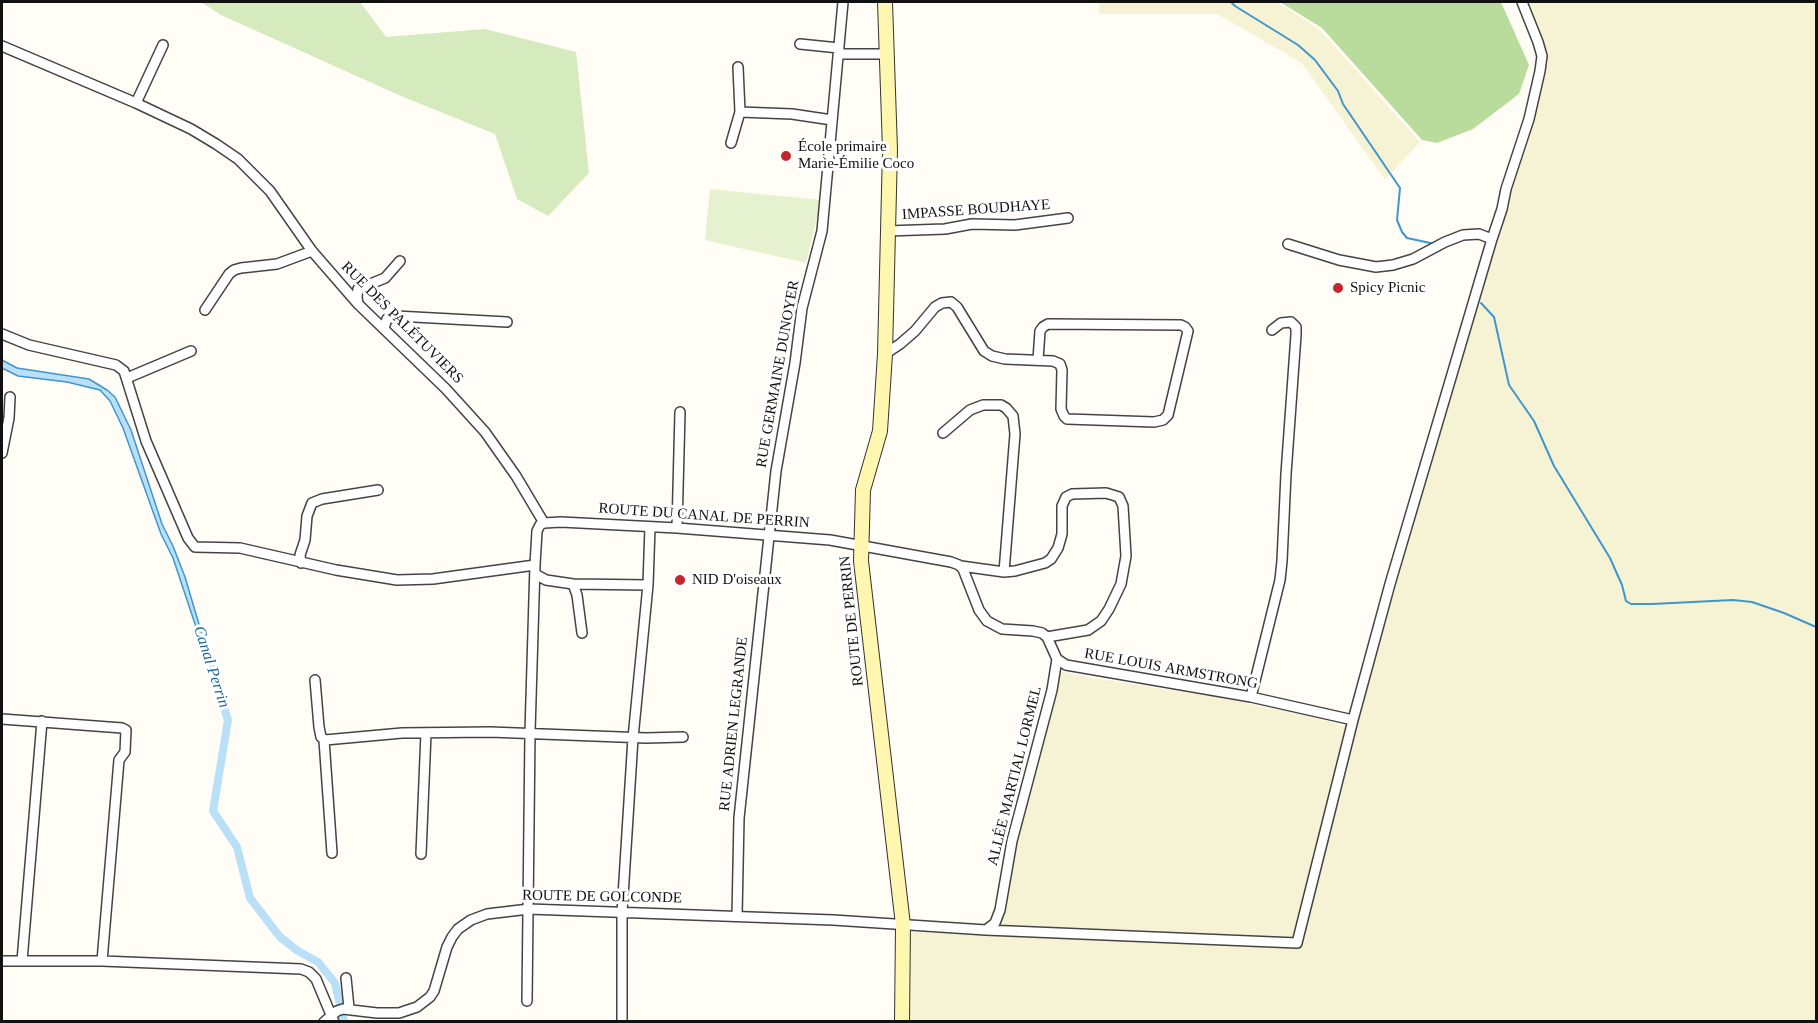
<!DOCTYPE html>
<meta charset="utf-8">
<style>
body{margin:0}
#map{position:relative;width:1818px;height:1023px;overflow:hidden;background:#fffdf5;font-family:"Times New Roman",serif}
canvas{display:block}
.frame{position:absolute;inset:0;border:3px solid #111;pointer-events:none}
</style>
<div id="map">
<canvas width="1818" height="1023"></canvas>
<div class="frame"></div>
</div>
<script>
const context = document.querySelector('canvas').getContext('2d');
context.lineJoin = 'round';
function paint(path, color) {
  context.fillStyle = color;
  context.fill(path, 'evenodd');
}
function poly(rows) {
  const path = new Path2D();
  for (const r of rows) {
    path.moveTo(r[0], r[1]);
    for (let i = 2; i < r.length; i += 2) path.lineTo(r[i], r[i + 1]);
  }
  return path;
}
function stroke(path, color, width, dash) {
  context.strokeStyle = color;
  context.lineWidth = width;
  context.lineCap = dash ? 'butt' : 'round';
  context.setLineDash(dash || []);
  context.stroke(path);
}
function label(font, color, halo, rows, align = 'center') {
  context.font = font + ' "Times New Roman",serif';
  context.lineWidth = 6;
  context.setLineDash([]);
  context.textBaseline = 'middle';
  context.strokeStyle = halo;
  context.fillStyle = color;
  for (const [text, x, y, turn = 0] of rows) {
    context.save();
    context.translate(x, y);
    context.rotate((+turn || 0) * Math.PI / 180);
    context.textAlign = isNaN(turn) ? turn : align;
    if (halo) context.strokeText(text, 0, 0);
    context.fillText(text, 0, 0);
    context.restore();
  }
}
paint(poly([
 [1099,2,1277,2,1320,30,1420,142,1385,180,1302,63,1217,14,1099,14],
 [1525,2,1816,2,1816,1021,907,1022,909,932,999,936,1018,834,1059,671,1087,677,1223,698,1317,718,1356,730,1393,589,1455,384,1499,227,1508,205,1510,193,1536,113,1545,58]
]), '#f6f3d4');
paint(poly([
 [201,2,360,2,386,37,485,29,576,52,589,173,548,216,517,199,495,134,401,96,221,15]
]), '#d5ebbd');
paint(poly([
 [1280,2,1501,2,1529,65,1519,94,1473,129,1437,143,1422,140,1322,28]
]), '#b9dc9c');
paint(poly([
 [710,189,821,200,806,263,705,240]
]), '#e6f2cf');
const water = poly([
 [2,360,17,368,89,379,107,390,115,397,131,430,162,524,173,546,185,577,209,658,197,630,173,558,161,534,123,428,110,401,100,390,67,382,18,376,2,368,2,360]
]);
paint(water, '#b9e0f7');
stroke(water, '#3f96cf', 1.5);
stroke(poly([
 [1231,2,1235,6,1298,45,1315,60,1338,91,1343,104,1400,188,1397,220,1402,232,1407,238,1435,244],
 [1481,303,1494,317,1509,385,1534,421,1554,466,1610,558,1622,585,1626,601,1631,604,1652,604,1733,600,1752,602,1784,613,1816,627]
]), '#3f96cf', 2);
stroke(poly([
 [205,647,228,720,213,811,237,847,250,898,280,937,298,951,318,962,335,983,344,1022]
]), '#b9e0f7', 8);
const minor = poly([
 [800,44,839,48],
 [2,46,136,103,191,129,216,144,238,159,270,191,312,251,358,304,446,389,485,432,516,476,544,523],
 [839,54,888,54],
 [136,103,163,45],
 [740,112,792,114,832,120],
 [731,143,740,112,738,67],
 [887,231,945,229,972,224,1015,225,1068,218],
 [1288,244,1339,260,1376,267,1393,265,1413,259,1445,242,1463,235,1479,234,1492,239],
 [358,304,357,297,358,289,385,278,400,261],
 [205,310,229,274,234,270,241,268,277,264,312,251],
 [384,328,387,319,396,316,507,322],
 [2,334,29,345,116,365,124,371,146,441,188,538,195,547,240,548,336,570,397,580,433,579,535,565],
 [885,354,900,344,915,331,935,307,942,303,951,302,957,307,984,351,992,356,1005,359,1053,361,1060,364,1062,370,1061,409,1064,416,1067,419,1154,422,1163,420,1168,415,1188,331,1185,327,1181,325,1048,324,1043,327,1040,331,1038,360],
 [127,378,191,351],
 [943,433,970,410,983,405,1001,405,1006,408,1013,416,1015,434,1004,572],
 [2,453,9,418,10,397],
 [544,523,561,522,677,528,830,540,951,562,959,565,963,569,979,610,987,621,1002,629,1033,631,1042,633,1047,637,1057,659,1066,665,1251,697,1353,720],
 [677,528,680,412],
 [301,563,300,555,305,540,307,516,312,503,322,499,378,490],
 [961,566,1004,572,1015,571,1045,563,1051,559,1058,548,1062,534,1062,506,1066,497,1072,494,1106,493,1119,497,1123,506,1126,556,1121,584,1109,609,1101,621,1088,630,1047,637],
 [535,574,546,580,573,584,648,585],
 [573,584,577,595,582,633],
 [315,680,319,727,321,737,325,740,402,733,490,732,646,738,683,737],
 [1251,697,1280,580,1282,561,1286,474,1296,335,1296,327,1291,322,1281,323,1272,330],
 [2,719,122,728,126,730,125,752,119,760,102,961],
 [324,740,332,853],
 [421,854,426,733],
 [737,916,739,818,776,471,795,363,802,308,822,231,843,2],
 [986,930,995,923,1000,910,1012,841,1052,690,1057,659],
 [2,961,102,961,301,969,309,972,316,979,334,1022],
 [22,961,42,721],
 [346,978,349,1008],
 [527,1001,530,732,535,565,537,531,540,525,544,523],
 [324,1022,337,1011,343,1009,377,1013,399,1013,417,1007,430,997,434,991,447,947,452,937,458,929,471,920,487,914,529,909,833,920,986,930,1297,943,1353,720,1390,584,1492,239,1502,209,1506,189,1529,119,1540,71,1542,56,1538,42,1522,2],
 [622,1022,622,912,633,738,648,585,650,527]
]);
const secondary = poly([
 [885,2,890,150,885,354,880,431,863,490,861,561,903,925,902,1022]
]);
stroke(minor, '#444', 12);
stroke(secondary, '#333', 16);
stroke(minor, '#fff', 9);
stroke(secondary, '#fff6b0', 14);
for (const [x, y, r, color] of [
 [786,156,6,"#c4262e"],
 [1338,288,6,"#c4262e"],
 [680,580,6,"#c4262e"]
]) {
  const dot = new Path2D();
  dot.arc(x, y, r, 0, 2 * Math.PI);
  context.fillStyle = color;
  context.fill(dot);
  stroke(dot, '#fff', 2);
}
label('15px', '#111', '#fff', [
 ["École primaire",798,147],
 ["Marie-Émilie Coco",798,164],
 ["Spicy Picnic",1350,288],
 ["NID D'oiseaux",692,580]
], 'left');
label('15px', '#111', '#fff', [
 ["IMPASSE BOUDHAYE",976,210,-4],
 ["RUE DES PALÉTUVIERS",402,323,45],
 ["RUE GERMAINE DUNOYER",778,374,-80],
 ["ROUTE DU CANAL DE PERRIN",704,516,4],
 ["ROUTE DE PERRIN",852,621,-96],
 ["RUE LOUIS ARMSTRONG",1171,669,10],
 ["RUE ADRIEN LEGRANDE",734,724,-84],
 ["ALLÉE MARTIAL LORMEL",1015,776,-76],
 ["ROUTE DE GOLCONDE",602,897,1]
]);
label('italic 16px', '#1768a6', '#fff', [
 ["Canal Perrin",211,667,72]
]);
</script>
